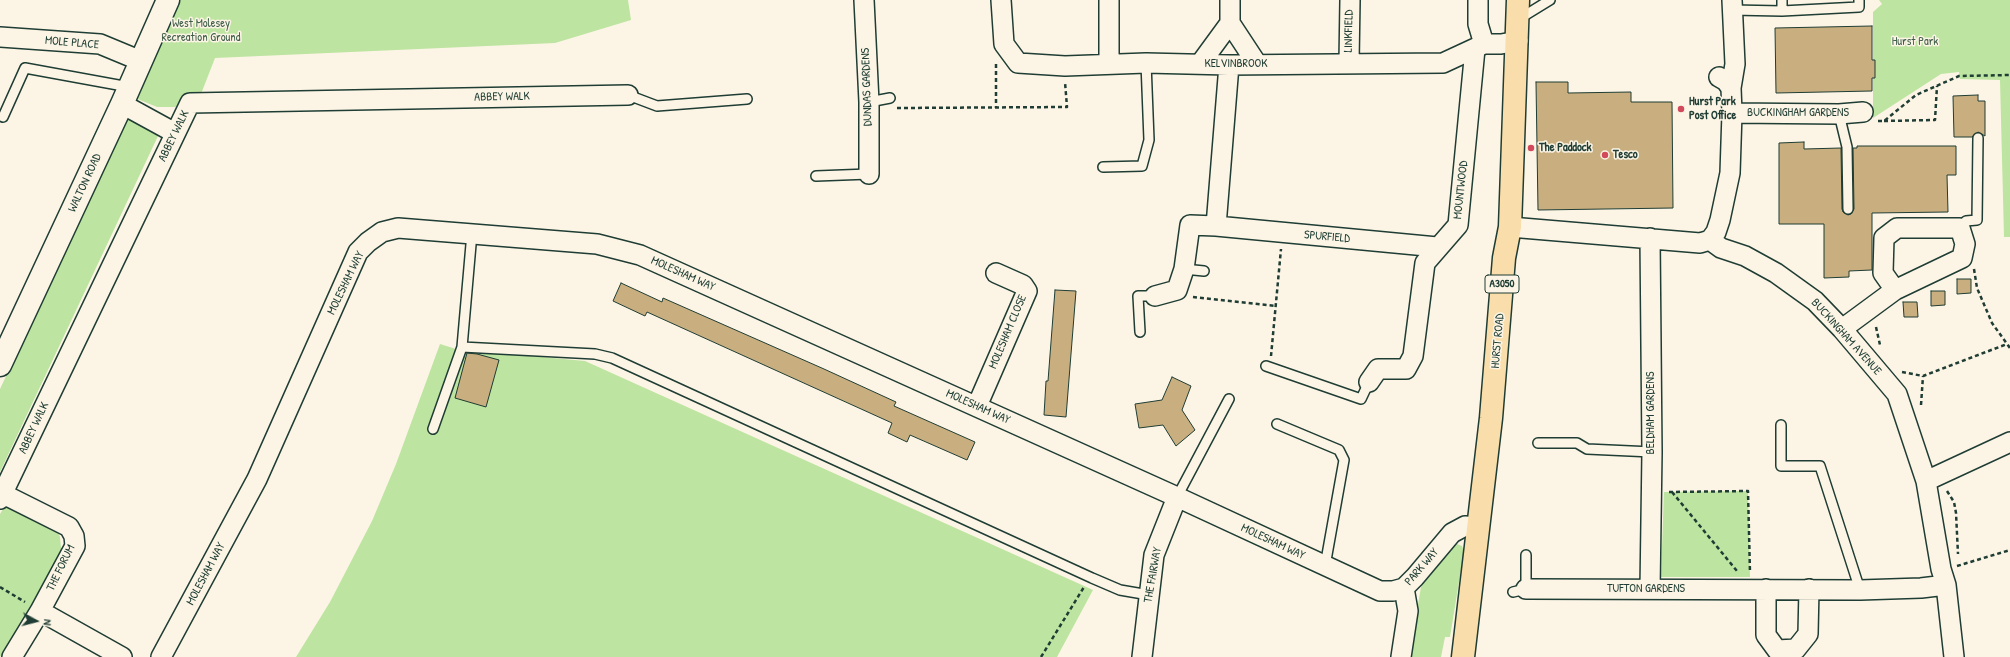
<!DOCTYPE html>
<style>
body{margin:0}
#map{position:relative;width:2010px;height:657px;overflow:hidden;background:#fcf5e5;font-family:"Patrick Hand",sans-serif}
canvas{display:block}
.north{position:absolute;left:16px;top:601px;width:40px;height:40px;-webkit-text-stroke:3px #fcf5e5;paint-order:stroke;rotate:97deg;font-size:11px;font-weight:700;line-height:16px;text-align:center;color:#1f3d34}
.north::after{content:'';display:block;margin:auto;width:14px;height:18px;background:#1f3d34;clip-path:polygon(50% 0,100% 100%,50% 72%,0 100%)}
</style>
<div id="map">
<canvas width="2010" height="657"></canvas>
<div class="north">N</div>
</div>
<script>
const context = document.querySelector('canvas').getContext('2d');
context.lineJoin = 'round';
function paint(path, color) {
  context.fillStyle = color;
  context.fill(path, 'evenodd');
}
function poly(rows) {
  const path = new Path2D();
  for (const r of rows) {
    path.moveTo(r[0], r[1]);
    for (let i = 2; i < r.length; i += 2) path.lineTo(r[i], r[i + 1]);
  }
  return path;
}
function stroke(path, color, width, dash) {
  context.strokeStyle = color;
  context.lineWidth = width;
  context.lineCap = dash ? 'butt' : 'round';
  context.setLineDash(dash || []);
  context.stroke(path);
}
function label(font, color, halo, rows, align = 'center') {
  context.font = font + ' "Patrick Hand",sans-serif';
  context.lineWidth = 3;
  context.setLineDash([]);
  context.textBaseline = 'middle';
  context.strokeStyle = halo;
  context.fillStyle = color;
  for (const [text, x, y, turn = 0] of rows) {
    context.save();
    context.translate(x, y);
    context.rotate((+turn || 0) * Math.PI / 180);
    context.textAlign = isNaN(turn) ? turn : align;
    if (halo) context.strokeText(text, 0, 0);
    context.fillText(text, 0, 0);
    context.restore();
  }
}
paint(poly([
 [180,0,628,0,631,20,555,43,215,58,201,94,184,94,176,107,157,107,135,98],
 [1879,0,2010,0,2010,237,2004,237,2000,80,1960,79,1959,72,1941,74,1873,118,1873,12,1882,4],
 [132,118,154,128,158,136,0,472,0,389,126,119],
 [440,344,456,349,585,361,1093,590,1057,657,296,657,330,602,372,521,396,464],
 [1748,491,1750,577,1661,577,1664,492],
 [11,505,56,528,60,537,62,559,0,657,0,514,3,509],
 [1457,544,1462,546,1464,551,1450,637,1445,637,1441,657,1409,657,1421,587,1424,581,1452,546]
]), '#bde4a0');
const building = poly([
 [1872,26,1872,60,1875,60,1875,78,1872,78,1872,91,1776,93,1775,28,1872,26],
 [1536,82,1568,82,1568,93,1631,92,1631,102,1672,102,1673,208,1538,210,1536,82],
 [1978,95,1978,101,1985,101,1985,136,1978,132,1972,137,1954,137,1953,96,1978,95],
 [1804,142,1804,149,1841,148,1842,209,1843,212,1848,215,1851,214,1854,209,1853,148,1857,148,1857,146,1956,146,1956,175,1947,175,1948,212,1872,213,1872,270,1849,271,1849,277,1824,278,1824,224,1779,224,1779,143,1804,142],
 [1957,279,1971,279,1971,293,1957,294,1957,279],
 [621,283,662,302,663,298,824,369,896,402,894,406,975,442,967,460,910,435,907,442,888,433,892,423,647,312,645,316,613,301,621,283],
 [1055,290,1076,291,1066,417,1044,415,1046,381,1048,381,1055,290],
 [1931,291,1945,291,1945,305,1931,306,1931,291],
 [1903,302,1917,302,1918,317,1904,317,1903,302],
 [467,353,477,354,499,360,486,407,455,398,467,353],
 [1172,377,1191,386,1182,410,1195,430,1176,446,1163,425,1139,428,1135,404,1162,400,1172,377]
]);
paint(building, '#c9ae7f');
stroke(building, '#1f3d34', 1);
const service = poly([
 [1782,0,1782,11],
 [1732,10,1782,11,1859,7,1859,0],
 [1519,19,1550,0],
 [628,95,657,106,747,99],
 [869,102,890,98],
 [1839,114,1847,147,1848,209],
 [3,117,25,68,129,87],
 [1103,167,1142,166,1149,140,1146,63],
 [816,176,869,174],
 [1960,228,1966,221,1977,220,1978,138],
 [472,233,462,347,595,354,612,358,1092,578,1120,590,1149,595],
 [1184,269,1204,271],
 [1140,332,1138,296,1155,296],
 [1266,366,1361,399,1369,382],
 [1277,424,1339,450,1344,460,1325,566],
 [1781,425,1781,466,1820,466,1860,590],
 [433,429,462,347],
 [1538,443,1577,443,1587,449,1652,452],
 [1177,497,1229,399],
 [1513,592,1526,589,1526,555]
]);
const minor = poly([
 [864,0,869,102,869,174],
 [1001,0,1004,44,1018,63,1065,66,1146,63,1229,65,1443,63,1484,44,1501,44,1518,41],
 [1230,0,1230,23,1257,64],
 [1478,0,1478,24,1484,44],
 [0,37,100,44,141,61],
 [1349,62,1350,0],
 [1109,64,1109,0],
 [1200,64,1230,23],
 [1229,65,1216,226,1437,247],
 [1731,88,1735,64,1732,0],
 [122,104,175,133],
 [1732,113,1839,114,1863,112],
 [1510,227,1700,243,1710,240,1721,248,1745,256,1776,273,1815,301,1842,329,1897,394,1926,481,1941,569,1946,585,1954,657],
 [1710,240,1716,232,1720,220,1730,173,1732,113,1731,88,1726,81,1719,77],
 [1155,296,1177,290,1184,269,1190,225,1216,226],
 [1842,329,1895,290,1962,258,1965,244,1960,228,1897,228,1884,238,1883,273,1895,290],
 [1369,382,1378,369,1406,369,1413,356,1425,263,1458,225,1475,49],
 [977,406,1027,291,1023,285,996,273],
 [1926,481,2010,442],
 [3,494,69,527,74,536,75,546,40,611,12,657],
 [0,499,190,103,628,95],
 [1526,589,1860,590,1921,588,1946,585],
 [1650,589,1652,452,1650,238],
 [1766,589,1766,635,1777,650,1796,649,1808,634,1809,589],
 [40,611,122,657],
 [161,657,257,479,358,252,368,242,382,232,398,228,597,244,640,255,1177,497,1380,591,1393,591,1404,588,1415,577,1452,533,1465,526,1478,527],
 [1142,657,1154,555,1177,497],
 [1401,657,1408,611,1404,588]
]);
const secondary = poly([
 [0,365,122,104,168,0]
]);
const primary = poly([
 [1463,657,1491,418,1504,258,1510,227,1518,0]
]);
stroke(service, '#1f3d34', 12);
stroke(minor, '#1f3d34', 22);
stroke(secondary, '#1f3d34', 25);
stroke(primary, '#1f3d34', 25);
stroke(poly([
 [996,64,996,108],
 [897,108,1067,107,1065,82],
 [1878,121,1884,121,1916,95,1959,76,2010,75],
 [1884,121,1935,120,1937,86],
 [1974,269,1977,288,1992,323,2010,348],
 [1193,297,1276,306],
 [1876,327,1880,345],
 [1271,356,1281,249],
 [1902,372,1923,376,2007,344],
 [1921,405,1923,376],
 [1947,491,1954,502,1956,513,1958,554],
 [1669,492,1748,491,1750,573],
 [1672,492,1737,571],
 [1957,566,2010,550],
 [0,587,25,602],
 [1041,657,1084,587]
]), '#1f3d34', 2.5, [4, 3]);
stroke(service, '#fcf5e5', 9);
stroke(minor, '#fcf5e5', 19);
stroke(secondary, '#fcf5e5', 22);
stroke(primary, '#f9deab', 22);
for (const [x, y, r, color] of [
 [1681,109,4,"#d1495b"],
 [1531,148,4,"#d1495b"],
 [1605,155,4,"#d1495b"]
]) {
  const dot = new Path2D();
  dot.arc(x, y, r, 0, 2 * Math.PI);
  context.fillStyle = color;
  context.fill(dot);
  stroke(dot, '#fcf5e5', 1.5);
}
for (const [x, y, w] of [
 [1502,284,34]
]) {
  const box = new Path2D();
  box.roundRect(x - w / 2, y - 9, w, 18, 3);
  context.fillStyle = '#fcf5e5';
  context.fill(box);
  stroke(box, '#1f3d34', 1);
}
label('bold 11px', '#1f3d34', null, [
 ["A3050",1502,284]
]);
label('12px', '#3f5e4a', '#fcf5e5', [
 ["West Molesey",201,24],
 ["Recreation Ground",201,38],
 ["Hurst Park",1915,42]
]);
label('12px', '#1f3d34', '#fcf5e5', [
 ["LINKFIELD",1349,31,-89],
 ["MOLE PLACE",72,43,5],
 ["KELVINBROOK",1236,64],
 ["DUNDAS GARDENS",867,87,-92],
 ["ABBEY WALK",502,97,-1],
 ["BUCKINGHAM GARDENS",1798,113],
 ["ABBEY WALK",174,136,-64],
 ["WALTON ROAD",85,183,-65],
 ["MOUNTWOOD",1461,190,-84],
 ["SPURFIELD",1327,237,5],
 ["MOLESHAM WAY",683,274,24],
 ["MOLESHAM WAY",346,283,-64],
 ["MOLESHAM CLOSE",1008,332,-67],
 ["BUCKINGHAM AVENUE",1846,337,48],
 ["HURST ROAD",1498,341,-85],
 ["MOLESHAM WAY",978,407,24],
 ["BELDHAM GARDENS",1651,413,-90],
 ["ABBEY WALK",34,428,-65],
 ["MOLESHAM WAY",1273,542,25],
 ["PARK WAY",1422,567,-49],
 ["THE FORUM",61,568,-64],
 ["MOLESHAM WAY",206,574,-62],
 ["THE FAIRWAY",1153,575,-80],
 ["TUFTON GARDENS",1646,589]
]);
label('bold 12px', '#1f3d34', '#fcf5e5', [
 ["Hurst Park",1689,102],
 ["Post Office",1689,116],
 ["The Paddock",1539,148],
 ["Tesco",1613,155]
], 'left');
</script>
